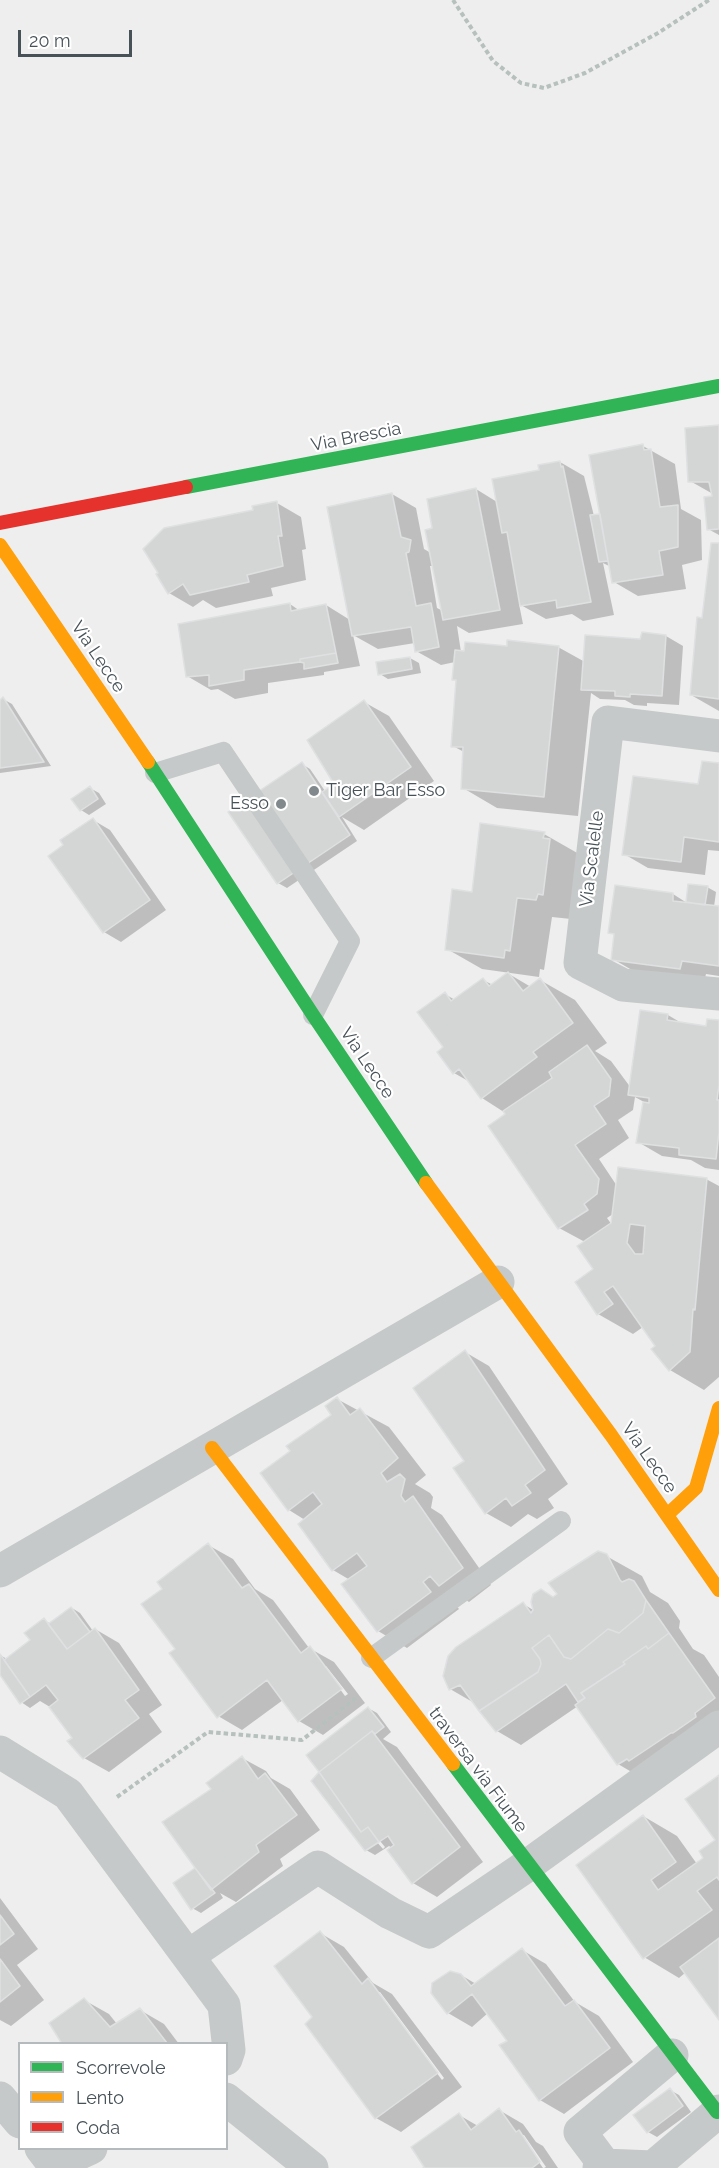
<!DOCTYPE html>
<style>
body{margin:0}
#map{position:relative;width:719px;height:2168px;overflow:hidden;background:#eee;font-family:Raleway,sans-serif}
canvas{display:block}
.legend{position:absolute;left:18px;top:2042px;width:210px;height:108px;box-sizing:border-box;background:#fff;border:2px solid #b5babc;margin:0;padding:8px 10px;list-style:none;font-size:18px;color:#475258}
.legend li{display:flex;align-items:center;gap:12px;height:30px}
.legend b{width:30px;border:2px solid #b5babc}
.scale{position:absolute;left:18px;top:30px;width:114px;height:27px;box-sizing:border-box;border:3px solid #475258;border-top:0;padding-left:8px;font-size:18px;line-height:21px;white-space:nowrap;color:#475258;-webkit-text-stroke:4px #fff;paint-order:stroke}
</style>
<div id="map">
<canvas width="719" height="2168"></canvas>
<ul class="legend">
<li><b style="height:8px;background:#30b455"></b>Scorrevole</li>
<li><b style="height:8px;background:#ff9f0a"></b>Lento</li>
<li><b style="height:8px;background:#e5322d"></b>Coda</li>
</ul>
<div class="scale">20 m</div>
</div>
<script>
const context = document.querySelector('canvas').getContext('2d');
context.lineJoin = 'round';
function paint(path, color) {
  context.fillStyle = color;
  context.fill(path, 'evenodd');
}
function poly(rows) {
  const path = new Path2D();
  for (const r of rows) {
    path.moveTo(r[0], r[1]);
    for (let i = 2; i < r.length; i += 2) path.lineTo(r[i], r[i + 1]);
  }
  return path;
}
function stroke(path, color, width, dash) {
  context.strokeStyle = color;
  context.lineWidth = width;
  context.lineCap = dash ? 'butt' : 'round';
  context.setLineDash(dash || []);
  context.stroke(path);
}
function label(font, color, halo, rows, align = 'center') {
  context.font = font + ' Raleway,sans-serif';
  context.lineWidth = 4.5;
  context.setLineDash([]);
  context.textBaseline = 'middle';
  context.strokeStyle = halo;
  context.fillStyle = color;
  for (const [text, x, y, turn = 0] of rows) {
    context.save();
    context.translate(x, y);
    context.rotate((+turn || 0) * Math.PI / 180);
    context.textAlign = isNaN(turn) ? turn : align;
    if (halo) context.strokeText(text, 0, 0);
    context.fillText(text, 0, 0);
    context.restore();
  }
}
paint(poly([
 [719,426,719,535,708,529,713,494,690,481],
 [643,446,675,464,681,509,701,520,702,560,682,565,686,589,638,596,614,582,609,566,603,563,614,615,583,621,572,614,546,619,519,604,523,624,469,633,457,626,461,652,508,648,558,647,585,662,642,641,666,636,683,646,679,705,647,703,647,706,634,705,625,700,600,699,591,693,578,816,497,808,463,788,464,752,453,746,457,681,455,662,441,665,416,651,415,643,378,649,353,635,360,666,324,672,324,675,268,683,268,693,235,699,218,689,211,690,187,676,290,604,300,611,326,605,350,620,392,494,416,508,424,549,431,553,434,529,476,489,497,502,540,472,560,462,584,476,594,516,602,515],
 [430,566,433,566,443,611,437,608],
 [277,503,301,517,306,549,302,550,306,580,271,588,273,596,216,608,203,600,193,607,169,593,255,511],
 [719,545,719,711,691,695,703,619],
 [410,658,419,663,421,673,388,679,380,674],
 [3,699,12,704,51,766,0,773,0,701],
 [364,702,389,716,434,781,364,830,342,817,357,841,287,888,278,883,302,764,310,769,325,791,336,784],
 [719,765,719,851,708,850,705,875,648,868,624,854,700,786],
 [90,788,99,793,106,804,89,815,81,810],
 [93,820,110,830,166,910,121,942,104,932],
 [544,834,579,854,571,919,552,917,544,970,540,969,539,977,482,969,447,949,473,894],
 [689,885,707,887,716,892,714,907,719,908,719,976,706,974,704,982,637,973,613,959,616,936,610,932,673,894,687,903],
 [509,974,531,987,540,980,575,1000,607,1043,595,1051,611,1061,631,1088,668,1015,683,1024,707,1027,719,1022,719,1170,705,1168,691,1160,662,1156,638,1142,644,1102,635,1097,633,1110,618,1120,629,1138,599,1159,617,1186,706,1179,719,1186,719,1377,704,1390,670,1370,643,1327,633,1334,598,1314,595,1270,585,1242,559,1228,507,1114,482,1098,470,1082,454,1073,445,1047,445,994,455,1000,483,980,493,985],
 [613,1214,612,1225,607,1218],
 [465,1352,489,1366,568,1484,548,1499,554,1508,537,1519,528,1514,511,1527,486,1513],
 [337,1399,389,1427,426,1475,415,1484,430,1493,433,1497,431,1508,442,1515,491,1585,469,1602,457,1594,451,1599,459,1609,407,1648,378,1631,350,1580,333,1570,305,1520,289,1510,293,1451,333,1415],
 [208,1545,233,1559,255,1589,273,1600,309,1648,334,1662,365,1703,323,1735,299,1721,283,1700,242,1730,218,1716,177,1649,164,1589],
 [323,1666,326,1666,348,1694,345,1696],
 [601,1553,642,1576,650,1592,668,1603,680,1621,679,1628,693,1649,704,1655,719,1677,719,1745,652,1784,618,1764,578,1706,521,1745,497,1731,476,1704,450,1689,523,1604,535,1611,554,1598],
 [72,1608,80,1613,93,1631,95,1629,119,1643,162,1705,149,1714,162,1732,109,1772,84,1758,74,1738,50,1707,40,1701,30,1708,21,1702,0,1672,0,1655,7,1659,32,1641,44,1620,51,1624],
 [368,1708,377,1713,391,1732,383,1739,397,1747,483,1862,437,1897,413,1883,392,1848,389,1846,375,1855,366,1850,313,1781],
 [376,1841,380,1841,385,1847,383,1849],
 [242,1758,266,1771,271,1778,290,1789,320,1830,280,1859,283,1866,236,1902,220,1893,223,1898,201,1913,192,1908,201,1873,213,1790],
 [719,1776,719,2017,686,1972,679,1978,644,1957,643,1816,677,1836,697,1864,705,1858,717,1840],
 [0,1898,38,1949,17,1965,44,2000,11,2026,0,2020],
 [320,1933,344,1947,373,1983,392,1994,462,2087,401,2132,376,2118,307,2024,314,2017],
 [376,1992,380,1992,444,2078,442,2080],
 [522,1950,546,1964,575,2002,599,2016,633,2062,564,2114,540,2100,509,2041,488,2013,472,2027,448,2013,461,1975,476,1984],
 [84,2000,109,2014,117,2024,140,2010,164,2024,179,2044,65,2044],
 [670,2090,679,2095,691,2112,657,2137,648,2132],
 [499,2110,523,2124,536,2142,543,2146,558,2168,544,2168,546,2167,524,2135,520,2135,543,2168,426,2168,459,2115,478,2126]
]), '#0003');
const building = poly([
 [719,425,719,529,707,530,704,497,712,496,709,482,688,482,685,428,719,425],
 [643,444,644,450,651,449,660,507,678,505,678,547,659,551,663,575,612,583,589,455,643,444],
 [560,461,561,467,563,466,591,602,557,608,556,600,520,606,507,532,502,533,492,479,539,470,538,465,560,461],
 [476,488,500,610,443,620,425,530,432,528,427,499,476,488],
 [392,493,401,537,411,540,409,552,406,553,416,606,431,603,439,647,415,652,411,627,352,636,327,507,392,493],
 [277,501,282,536,278,536,283,566,247,575,249,582,190,595,183,584,168,594,156,574,158,573,143,549,164,528,253,510,252,506,277,501],
 [600,514,608,561,599,562,590,515,600,514],
 [711,543,719,543,719,699,690,695,697,617,702,618,711,543],
 [290,603,291,611,326,604,336,653,300,659,300,662,244,670,244,680,209,686,209,675,186,677,178,624,290,603],
 [642,632,666,635,662,696,630,694,630,697,615,696,615,691,581,690,585,635,640,639,642,632],
 [507,640,559,646,544,797,461,789,463,747,451,747,456,680,452,680,455,650,464,651,465,642,507,646,507,640],
 [336,653,338,663,304,669,304,663,300,662,300,659,336,653],
 [410,657,412,669,378,675,376,662,410,657],
 [3,697,44,762,0,768,0,700,3,697],
 [364,700,411,767,339,817,322,792,334,784,307,740,364,700],
 [702,761,719,763,719,842,684,837,681,862,622,855,633,776,698,784,702,761],
 [302,762,350,835,277,884,228,812,302,762],
 [90,786,98,799,80,811,71,799,90,786],
 [93,818,150,900,103,933,48,856,63,845,60,840,93,818],
 [480,823,545,832,543,838,550,839,543,895,538,894,536,900,517,898,510,951,505,950,504,958,445,950,452,889,472,892,480,823],
 [688,884,708,886,705,905,686,902,688,884],
 [615,885,673,893,673,901,719,906,719,966,682,961,680,969,611,960,614,934,608,933,615,885],
 [508,972,523,991,540,978,573,1023,533,1052,537,1057,481,1099,459,1069,453,1074,437,1052,443,1047,417,1012,445,992,451,1001,483,978,489,986,508,972],
 [640,1010,668,1014,667,1020,706,1026,707,1019,719,1020,719,1085,717,1100,719,1100,719,1132,716,1159,679,1155,679,1148,636,1143,643,1102,649,1103,649,1098,628,1095,640,1010],
 [587,1045,611,1079,609,1096,594,1106,606,1124,575,1145,599,1179,597,1194,584,1204,588,1210,558,1229,488,1126,505,1114,503,1111,552,1078,549,1072,587,1045],
 [618,1167,707,1178,695,1310,693,1309,690,1352,669,1371,651,1349,655,1346,613,1286,604,1292,613,1304,597,1315,575,1282,593,1269,577,1246,611,1223,618,1167],
 [630,1224,645,1226,643,1254,635,1254,627,1243,630,1224],
 [465,1350,545,1470,525,1485,531,1493,512,1506,506,1498,485,1514,453,1468,464,1461,413,1388,465,1350],
 [337,1397,350,1415,360,1408,398,1458,381,1473,387,1482,400,1474,405,1479,401,1496,405,1502,413,1496,463,1568,439,1586,430,1576,423,1582,431,1592,377,1632,341,1584,367,1566,357,1553,332,1571,298,1524,322,1504,313,1492,288,1511,260,1473,290,1451,286,1446,331,1415,325,1406,337,1397],
 [208,1543,242,1588,249,1584,301,1653,310,1646,342,1689,298,1722,267,1680,217,1718,169,1653,175,1649,141,1604,162,1589,157,1582,208,1543],
 [598,1551,607,1554,620,1580,622,1582,629,1579,634,1581,646,1600,643,1613,619,1633,608,1629,571,1659,564,1657,549,1635,532,1648,540,1659,541,1664,538,1672,479,1711,460,1685,449,1690,443,1676,448,1656,456,1647,523,1602,531,1613,533,1610,531,1602,533,1594,541,1589,553,1597,557,1594,548,1583,598,1551],
 [646,1600,669,1633,648,1649,646,1646,623,1662,625,1664,581,1693,585,1698,578,1702,566,1684,496,1732,479,1711,538,1672,541,1664,540,1659,532,1648,549,1635,564,1657,571,1659,608,1629,619,1633,643,1613,646,1600],
 [71,1607,90,1632,67,1649,48,1624,71,1607],
 [44,1618,67,1649,95,1628,139,1690,125,1700,139,1718,83,1759,67,1741,72,1738,49,1707,58,1700,46,1685,30,1697,4,1660,30,1640,24,1633,44,1618],
 [669,1633,715,1698,695,1713,696,1717,673,1733,671,1733,629,1761,627,1759,617,1765,575,1705,585,1698,581,1693,625,1664,623,1662,646,1646,648,1649,669,1633],
 [0,1654,30,1697,20,1704,0,1675,0,1654],
 [368,1707,384,1727,375,1734,372,1731,319,1772,306,1755,368,1707],
 [372,1731,460,1847,412,1884,387,1850,394,1845,388,1836,379,1842,368,1827,361,1832,319,1772,372,1731],
 [242,1756,258,1779,265,1773,297,1815,256,1845,259,1852,211,1890,162,1822,211,1789,206,1783,242,1756],
 [319,1772,361,1832,368,1827,379,1842,365,1851,311,1781,319,1772],
 [719,1775,719,1880,717,1877,697,1891,712,1910,643,1959,576,1865,643,1815,676,1862,651,1880,658,1890,703,1858,699,1851,715,1840,685,1799,719,1775],
 [195,1868,215,1893,191,1910,173,1883,195,1868],
 [0,1915,14,1934,0,1945,0,1915],
 [320,1931,362,1984,368,1978,438,2073,375,2119,305,2024,312,2017,274,1966,320,1931],
 [719,1938,719,2020,680,1967,719,1938],
 [522,1948,565,2006,574,2000,610,2048,539,2101,499,2045,507,2041,472,1994,447,2014,431,1993,432,1983,450,1971,461,1974,471,1986,522,1948],
 [0,1959,20,1986,0,2002,0,1959],
 [84,1998,110,2027,140,2008,167,2043,62,2044,49,2023,84,1998],
 [670,2088,683,2106,647,2133,633,2115,670,2088],
 [499,2108,516,2132,519,2130,540,2162,532,2168,423,2168,424,2167,411,2147,459,2113,471,2130,499,2108]
]);
paint(building, '#d4d6d6');
stroke(building, '#dfe0e1', 1.5);
stroke(poly([
 [453,0,493,61,521,83,544,88,585,73,658,33,709,0],
 [117,1797,208,1732,302,1740,356,1698]
]), '#b6c0bc', 4, [4.5, 3]);
stroke(poly([
 [155,773,223,752,350,941,313,1015],
 [371,1658,561,1521]
]), '#c6c9c9', 20);
stroke(poly([
 [719,736,608,722,580,963,623,985,719,994],
 [0,1571,498,1282],
 [0,1752,68,1794,224,2005,229,2050,226,2059],
 [188,1956,318,1867,390,1913,429,1932,528,1865,719,1727],
 [0,2098,20,2122],
 [226,2099,312,2168],
 [41,2148,54,2165,91,2148],
 [599,2168,604,2165,653,2167,719,2111],
 [607,2168,580,2132,672,2055]
]), '#c6c9c9', 33);
stroke(poly([
 [186,487,719,386],
 [148,762,313,1015,426,1183],
 [453,1764,717,2112]
]), '#30b455', 14);
stroke(poly([
 [0,545,148,762],
 [426,1183,611,1435,719,1590],
 [212,1448,453,1764],
 [667,1515,696,1488,719,1408]
]), '#ff9f0a', 14);
stroke(poly([
 [0,523,186,487]
]), '#e5322d', 14);
for (const [x, y, r, color] of [
 [314,791,6,"#81898c"],
 [281,804,6,"#81898c"]
]) {
  const dot = new Path2D();
  dot.arc(x, y, r, 0, 2 * Math.PI);
  context.fillStyle = color;
  context.fill(dot);
  stroke(dot, '#fff', 2);
}
label('18px', '#475258', '#fff', [
 ["Via Brescia",356,437,-11],
 ["Via Lecce",98,657,56],
 ["Via Scalelle",592,859,-83],
 ["Via Lecce",367,1063,56],
 ["Via Lecce",649,1458,55],
 ["traversa via Fiume",478,1770,53]
]);
label('18px', '#475258', '#fff', [
 ["Tiger Bar Esso",326,791],
 ["Esso",269,804,"right"]
], 'left');
</script>
